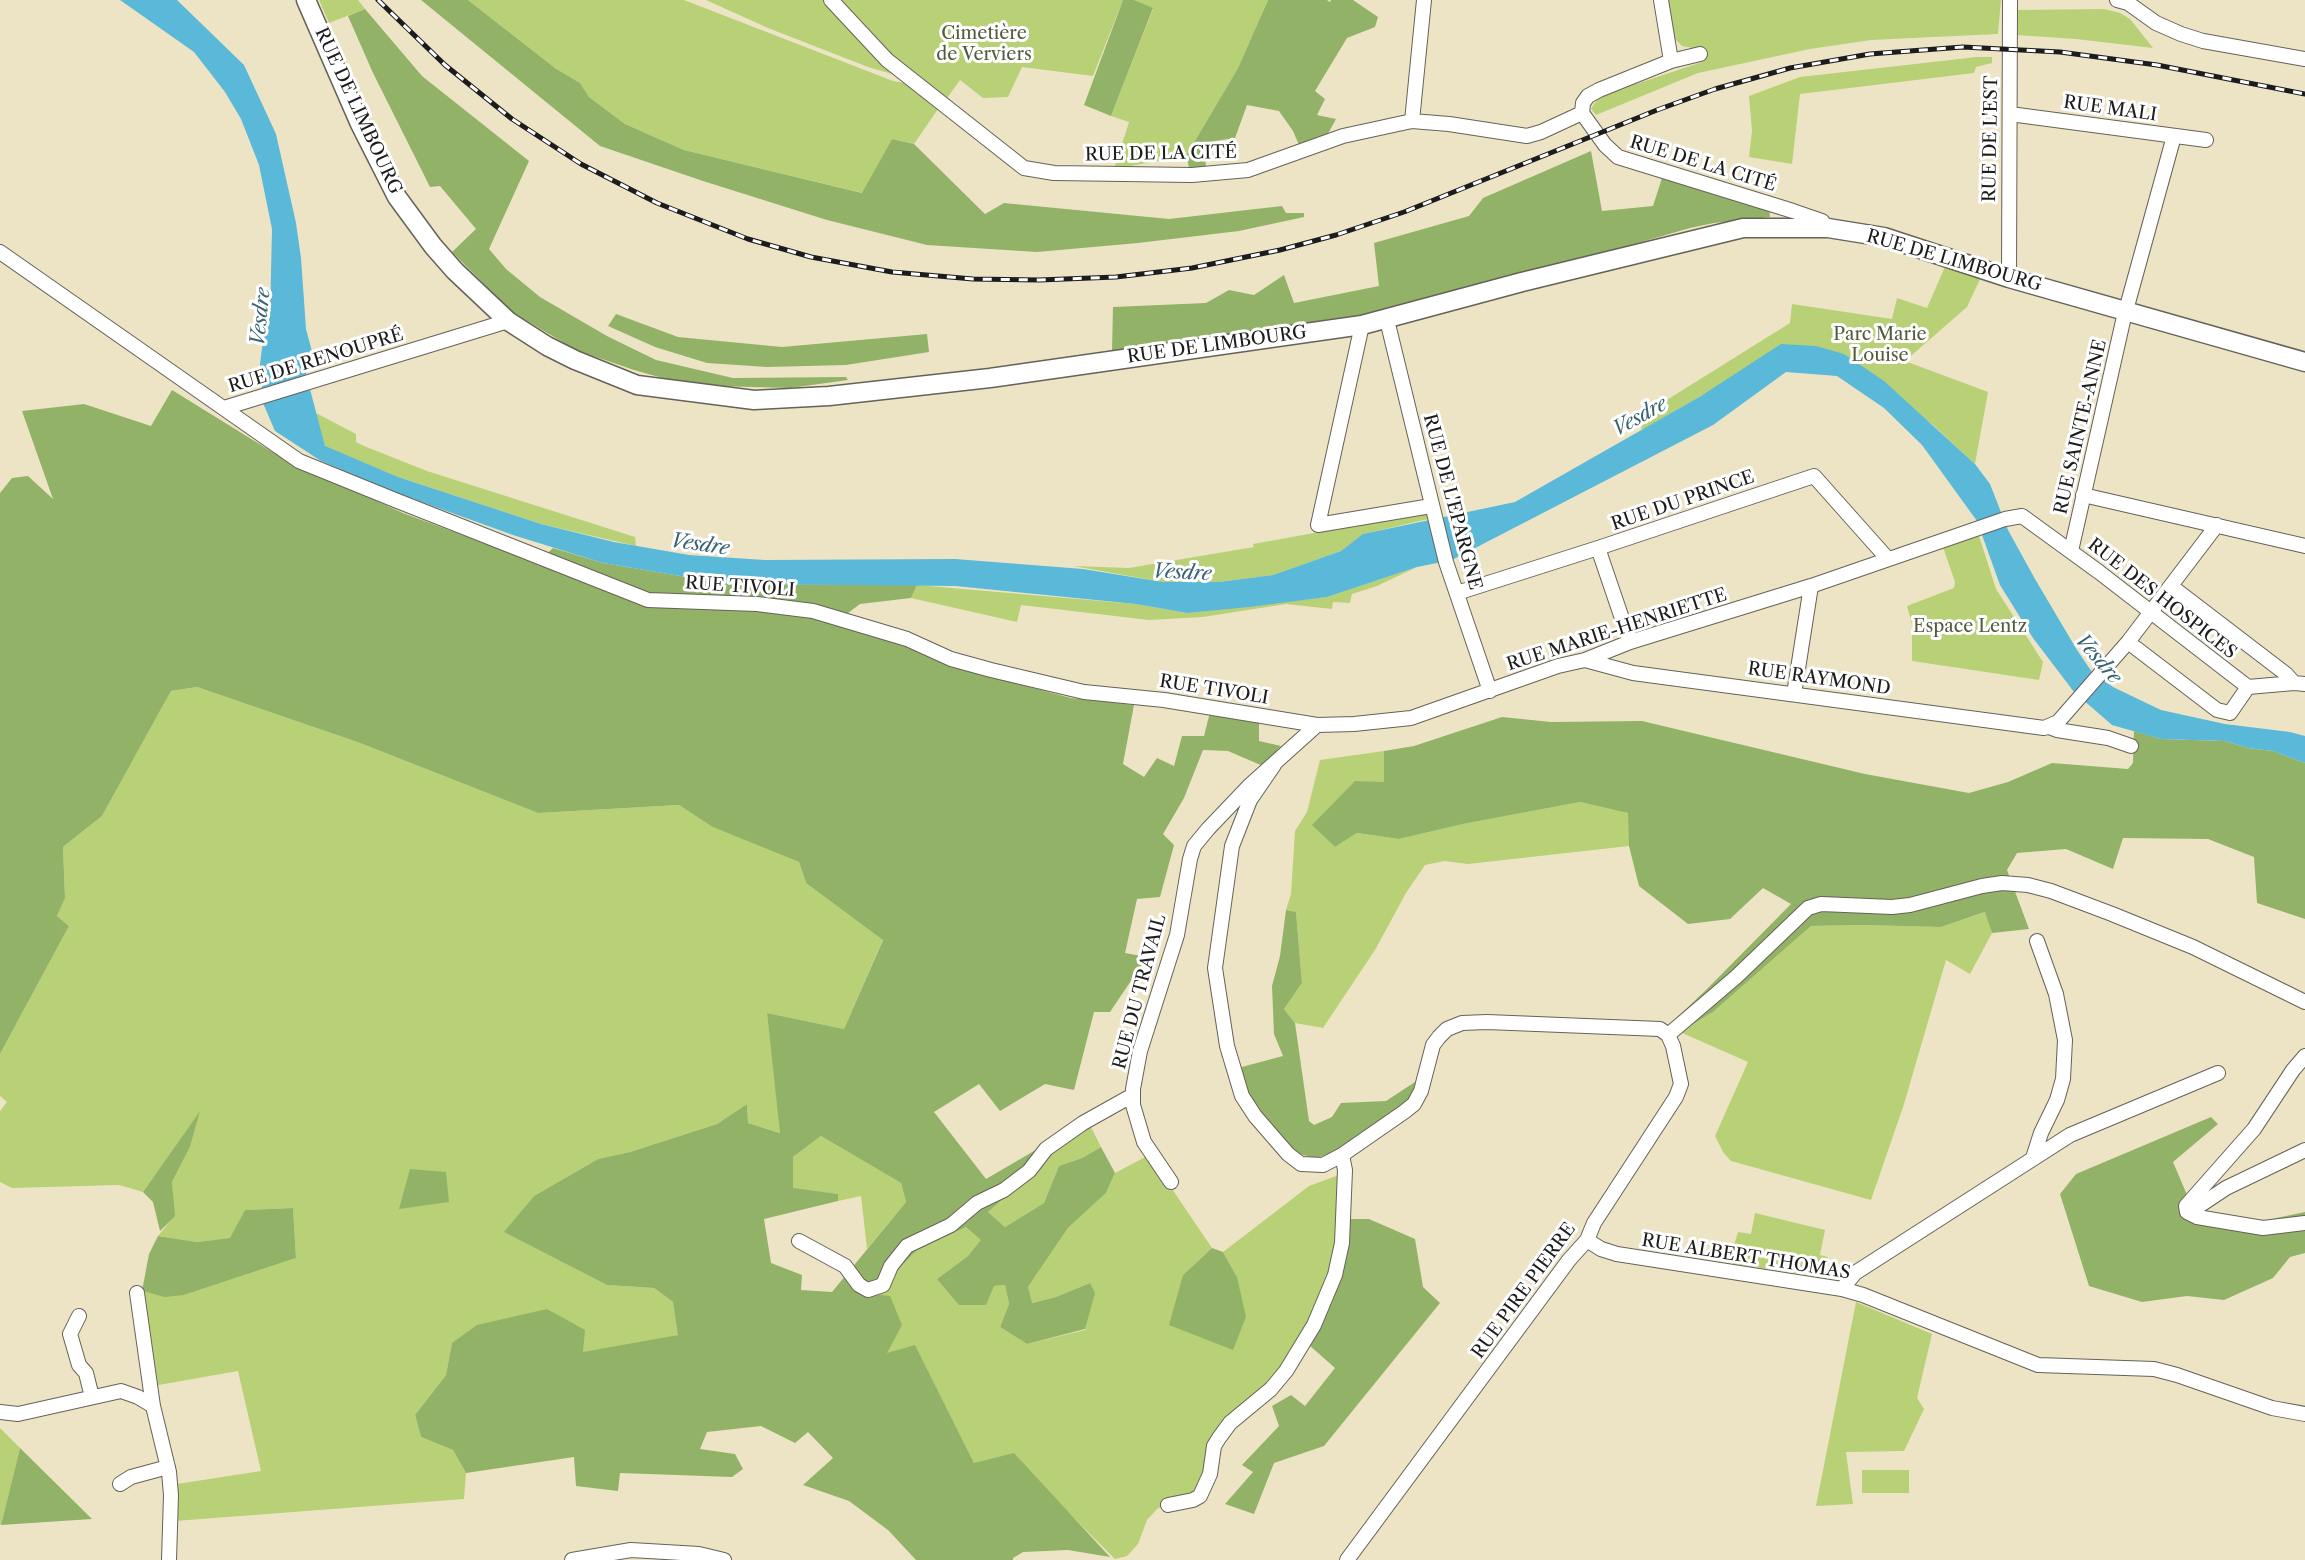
<!DOCTYPE html>
<meta charset="utf-8">
<style>
body{margin:0}
canvas{display:block;background:#ede4c5}
</style>
<canvas width="2305" height="1560"></canvas>
<script>
const context = document.querySelector('canvas').getContext('2d');
context.lineJoin = 'round';
function paint(path, color) {
  context.fillStyle = color;
  context.fill(path, 'evenodd');
}
function poly(rows) {
  const path = new Path2D();
  for (const r of rows) {
    path.moveTo(r[0], r[1]);
    for (let i = 2; i < r.length; i += 2) path.lineTo(r[i], r[i + 1]);
  }
  return path;
}
function stroke(path, color, width, dash) {
  context.strokeStyle = color;
  context.lineWidth = width;
  context.lineCap = dash ? 'butt' : 'round';
  context.setLineDash(dash || []);
  context.stroke(path);
}
function label(font, color, halo, rows, align = 'center') {
  context.font = font + ' "Libre Caslon Text",serif';
  context.lineWidth = 6;
  context.setLineDash([]);
  context.textBaseline = 'middle';
  context.strokeStyle = halo;
  context.fillStyle = color;
  for (const [text, x, y, turn = 0] of rows) {
    context.save();
    context.translate(x, y);
    context.rotate((+turn || 0) * Math.PI / 180);
    context.textAlign = isNaN(turn) ? turn : align;
    if (halo) context.strokeText(text, 0, 0);
    context.fillText(text, 0, 0);
    context.restore();
  }
}
paint(poly([
 [319,0,358,0,365,9,329,23],
 [468,0,684,0,893,81,904,83,938,109,914,144,892,139,863,193,684,150,625,124,589,97,580,83,555,68],
 [706,0,825,0,899,76,868,67,768,28],
 [836,0,1123,0,1093,76,1022,67,1008,97,983,98,960,80,945,101,890,58],
 [1134,0,1268,0,1238,68,1186,156,1114,169,1129,122,1111,116,1153,9],
 [1666,0,2001,0,1998,34,1871,40,1810,49,1698,73,1596,115,1591,109,1596,101,1603,95,1705,61,1703,50,1682,46,1676,40,1672,35],
 [2104,9,2120,13,2130,19,2153,48,2076,39,2017,35,2016,10],
 [1977,57,1992,57,1992,63,1976,67,1974,73,1800,94,1792,164,1749,157,1752,131,1749,96,1800,77],
 [1947,262,1982,275,1967,307,1905,361,1988,392,1975,464,1933,425,1844,354,1701,396,1642,430,1638,418,1790,323,1792,304,1892,319,1897,298,1927,308],
 [316,413,356,434,356,442,364,446,427,471,635,537,636,546,541,524,398,477,325,447],
 [1426,513,1428,519,1364,534,1341,551,1273,575,1219,582,1163,582,1073,566,1129,568,1254,547,1253,544],
 [1979,536,1996,589,2043,662,2039,680,1912,661,1912,624,1907,606,1954,588,1955,582,1943,547],
 [1417,567,1377,586,1352,594,1350,603,1333,602,1332,609,1286,604,1203,617,1149,620,1021,605,1017,622,911,598,917,585,1136,604,1187,613,1327,597],
 [197,687,360,743,538,813,679,805,715,827,799,862,806,883,883,939,844,1029,767,1013,781,1133,748,1123,747,1104,717,1124,630,1152,598,1159,534,1196,505,1232,607,1285,654,1288,673,1302,679,1335,583,1353,452,1343,446,1375,415,1415,421,1437,453,1450,466,1473,464,1499,175,1521,177,1484,261,1471,238,1371,153,1386,142,1291,184,1295,296,1258,293,1208,245,1210,231,1238,197,1242,158,1236,174,1216,172,1182,190,1147,199,1113,143,1192,119,1185,12,1188,0,1182,0,1111,7,1102,0,1096,0,1054,69,926,57,916,65,897,63,847,102,816,171,691],
 [1384,751,1384,782,1313,825,1335,847,1357,833,1399,839,1463,824,1580,802,1629,813,1629,846,1468,864,1444,861,1425,865,1406,893,1375,950,1323,1028,1295,1023,1284,1009,1302,983,1296,912,1286,910,1291,894,1295,831,1307,812,1320,760],
 [1986,912,1992,933,1970,974,1946,960,1904,1104,1871,1200,1731,1161,1723,1152,1715,1136,1748,1062,1680,1032,1713,1012,1811,926,1862,925,1941,927],
 [1087,1119,1101,1147,1082,1158,1059,1166,1044,1203,1005,1227,988,1212,1040,1167,1034,1151],
 [821,1136,901,1183,906,1202,867,1249,861,1196,838,1201,838,1194,793,1189,793,1157],
 [1149,1155,1212,1248,1183,1275,1237,1277,1223,1252,1309,1186,1339,1175,1340,1203,1334,1256,1329,1282,1285,1370,1229,1421,1199,1491,1183,1500,1158,1508,1147,1520,1138,1544,1127,1556,1115,1559,1068,1512,974,1463,915,1346,886,1354,873,1295,916,1251,966,1227,982,1240,968,1256,937,1279,994,1286,1005,1285,1009,1304,1000,1327,1027,1344,1085,1330,1090,1283,1056,1297,1031,1303,1028,1287,1068,1228,1106,1193,1115,1173],
 [1755,1213,1825,1230,1820,1255,1828,1257,1820,1276,1733,1264,1731,1262,1733,1248,1738,1232,1751,1234],
 [1856,1302,1932,1334,1917,1398,1924,1409,1904,1451,1846,1452,1853,1504,1816,1506],
 [0,1428,20,1448,1,1525,0,1524],
 [1862,1470,1909,1470,1909,1493,1862,1493]
]), '#b8d176');
paint(poly([
 [421,0,468,0,555,68,580,83,589,97,625,124,684,150,862,193,892,139,914,144,985,214,1004,203,1169,219,1282,206,1286,213,1304,213,1304,217,1239,231,1138,243,1037,252,927,245,827,220,703,181,600,146],
 [1123,0,1134,0,1153,8,1111,116,1084,105],
 [1268,0,1327,0,1330,2,1331,0,1353,0,1378,17,1375,27,1347,38,1315,91,1325,99,1317,115,1336,119,1325,139,1299,145,1293,131,1279,111,1247,105,1235,138,1215,141,1205,151,1206,170,1189,167,1186,156,1238,68],
 [365,9,422,76,529,161,489,249,506,269,540,297,607,336,656,360,733,378,846,377,848,380,790,388,715,386,666,379,634,370,576,350,512,312,452,252,476,229,440,186,430,187,373,73,348,16],
 [1591,151,1602,211,1653,206,1662,178,1711,193,1769,207,1770,217,1714,223,1690,228,1486,287,1352,317,1253,335,1214,334,1112,351,1113,307,1206,303,1229,290,1254,295,1284,275,1294,303,1379,286,1374,243,1469,216,1483,198],
 [616,314,678,337,782,347,927,334,929,352,846,365,767,367,707,363,655,347,608,326],
 [172,390,282,458,403,513,537,563,553,548,603,563,728,584,917,585,911,598,860,604,848,613,878,632,969,671,1071,698,1134,705,1123,764,1144,777,1157,758,1174,766,1182,736,1204,736,1210,712,1259,722,1259,741,1281,746,1263,766,1228,751,1203,750,1184,798,1163,834,1174,845,1160,897,1137,899,1125,953,1147,957,1110,1012,1094,1012,1074,1090,1045,1084,1000,1111,979,1084,934,1112,986,1179,1034,1151,1040,1167,988,1212,1005,1227,1044,1203,1059,1166,1082,1158,1101,1147,1115,1173,1106,1193,1068,1228,1028,1287,1032,1303,1056,1297,1090,1283,1095,1293,1085,1329,1027,1344,1000,1327,1009,1304,1005,1285,994,1286,986,1305,959,1305,937,1279,968,1256,981,1240,966,1227,916,1251,874,1294,890,1296,902,1325,887,1353,915,1345,974,1463,1014,1453,1110,1557,1068,1550,1023,1552,1013,1558,1013,1560,916,1560,888,1530,849,1501,803,1485,833,1458,808,1432,795,1443,761,1426,707,1432,700,1449,735,1454,743,1469,732,1477,620,1473,618,1491,576,1486,574,1457,466,1473,453,1450,421,1437,415,1415,446,1375,452,1343,477,1325,547,1309,585,1330,583,1352,678,1335,673,1302,654,1288,607,1285,504,1232,534,1196,598,1159,630,1152,717,1124,747,1104,748,1123,780,1133,767,1013,844,1029,883,940,806,883,799,862,713,827,679,805,538,813,360,743,197,687,171,691,102,816,63,847,65,898,57,916,69,926,0,1054,0,493,12,478,28,476,53,499,22,411,84,404,151,426],
 [821,1136,901,1183,906,1202,832,1292,801,1290,802,1275,771,1263,764,1219,838,1201,838,1194,793,1188,793,1157],
 [1502,717,1551,722,1642,721,1865,774,1969,793,2008,782,2052,763,2128,769,2133,763,2134,731,2161,739,2225,741,2248,748,2273,751,2305,763,2305,919,2257,903,2254,857,2208,839,2123,838,2113,869,2066,849,2017,853,2007,870,2029,929,1992,933,1985,912,1941,927,1862,925,1811,926,1713,1012,1680,1032,1671,1023,1706,990,1791,904,1763,888,1730,919,1688,924,1639,886,1629,846,1628,813,1580,802,1463,824,1399,839,1357,833,1335,847,1312,825,1355,781,1384,782,1384,751,1414,746],
 [1286,910,1296,912,1302,983,1284,1009,1295,1023,1309,1121,1314,1125,1332,1117,1341,1103,1386,1101,1418,1080,1409,1103,1336,1153,1314,1158,1293,1152,1248,1097,1238,1068,1283,1056,1274,1034,1272,986,1280,956],
 [200,1111,190,1147,172,1182,175,1216,160,1231,153,1202,143,1192],
 [2211,1117,2218,1124,2173,1162,2193,1209,2262,1221,2305,1212,2305,1253,2290,1257,2273,1278,2224,1300,2187,1296,2142,1302,2089,1286,2060,1194,2076,1174],
 [410,1169,446,1172,449,1202,399,1209],
 [293,1208,296,1258,184,1295,165,1297,142,1291,149,1254,158,1236,197,1242,230,1238,245,1210],
 [1347,1219,1369,1219,1415,1239,1423,1287,1440,1303,1324,1446,1274,1463,1254,1514,1225,1504,1253,1472,1242,1465,1279,1426,1272,1406,1291,1395,1305,1406,1335,1368,1309,1345],
 [1212,1248,1223,1252,1237,1277,1246,1317,1233,1350,1169,1325,1183,1275],
 [20,1448,92,1519,1,1525]
]), '#92b367');
paint(poly([
 [120,0,177,0,244,65,276,134,296,223,301,258,306,329,313,355,306,374,325,446,398,477,541,524,614,542,689,555,765,560,955,559,1083,569,1163,582,1219,582,1273,575,1341,551,1363,534,1515,502,1701,396,1781,344,1816,346,1844,354,1884,381,1975,464,1990,484,2008,530,2035,579,2077,650,2092,672,2113,687,2161,710,2225,724,2290,732,2305,736,2305,763,2273,751,2248,748,2225,741,2161,739,2112,725,2074,692,2033,638,2000,585,1977,521,1922,445,1884,408,1837,376,1786,372,1713,425,1452,560,1417,567,1327,597,1249,607,1187,613,1136,604,955,586,728,584,603,563,513,535,391,491,321,461,275,431,263,403,260,364,265,325,270,317,272,229,259,165,241,119,225,92,194,52]
]), '#5ab9d9');
const minor = poly([
 [831,0,887,60,1024,168,1054,173,1192,175,1248,170,1343,136,1412,121,1449,124,1527,136,1541,132,1582,113,1605,145,1618,157,1793,211,1822,221,1828,228],
 [1661,0,1671,61],
 [2117,0,2128,3,2156,23,2181,34,2203,41,2305,59],
 [1582,113,1583,103,1588,96,1599,90,1671,61,1700,54],
 [2010,114,2206,140],
 [1412,121,1424,0],
 [0,252,299,461,395,500,648,600,757,604,813,611,907,639,951,659,991,670,1084,692,1164,700,1317,725,1354,724,1411,718,1558,666,1585,660,1630,642,1811,586,2005,519,2022,516,2099,572,2248,687,2294,683,2305,684],
 [2009,278,2010,0],
 [1387,320,1446,562,1490,691],
 [1362,325,1318,525,1431,506],
 [224,408,508,321],
 [2083,495,2305,546],
 [1598,548,1630,642],
 [2071,551,2123,321,2174,136],
 [2171,586,2286,674,2294,683],
 [1457,593,1598,548,1814,476,1887,558],
 [2128,642,2217,710,2230,713,2248,687],
 [1585,660,1633,673,2044,728,2058,722,2128,642,2217,525],
 [1794,694,1811,586],
 [2049,727,2057,730,2108,738,2131,746],
 [1274,765,1250,800,1232,846,1215,968,1227,1046,1242,1096,1255,1116,1288,1154,1301,1164,1323,1165,1342,1155,1404,1112,1414,1104,1421,1091,1433,1045,1439,1037,1447,1029,1462,1023,1487,1022,1660,1029,1668,1035,1673,1046,1681,1084,1676,1097,1594,1223,1587,1240,1569,1260,1347,1560],
 [1668,1035,1736,977,1808,908,1821,904,1892,907,1910,905,1982,886,2002,883,2028,885,2051,891,2112,914,2193,947,2305,1002],
 [2305,1056,2293,1070,2254,1129,2186,1206,2187,1212,2197,1217,2263,1228,2305,1223],
 [2033,1158,2041,1133,2057,1100,2063,1079,2065,1040,2056,994,2037,941],
 [1171,1182,1144,1142,1133,1105,1133,1089,1140,1051,1177,935,1190,859,1194,846,1208,829,1249,786,1317,725],
 [2193,1215,2196,1208,2226,1188,2305,1150],
 [1587,1240,1601,1249,1617,1254,1842,1289,1863,1295,2038,1365,2154,1369,2177,1375,2272,1408,2305,1414],
 [799,1241,845,1266,859,1285,868,1290,883,1285,891,1266,907,1246,951,1225,977,1203,1004,1190,1029,1171,1046,1149,1083,1123,1133,1095],
 [1842,1289,1855,1273,2070,1135,2218,1073],
 [137,1293,153,1406],
 [79,1316,70,1334,79,1365,86,1373,92,1397],
 [0,1412,18,1414,121,1391,138,1397,153,1406,169,1472,171,1495,169,1560],
 [120,1484,131,1477,168,1467],
 [1168,1505,1193,1500,1200,1496,1210,1474,1214,1446,1219,1438,1230,1423,1271,1389,1286,1371,1314,1325,1335,1275,1342,1243,1345,1170,1342,1155],
 [572,1560,631,1550,699,1554,724,1560]
]);
const major = poly([
 [306,0,360,124,397,197,433,246,455,271,508,321,547,346,575,360,637,385,754,400,829,396,990,378,1362,325,1522,282,1743,228,1828,228,1884,237,2009,278,2305,362]
]);
stroke(minor, '#656257', 16);
stroke(major, '#656257', 21);
stroke(minor, '#fff', 14);
stroke(major, '#fff', 18);
const rail = poly([
 [378,0,445,65,512,119,581,164,657,203,748,239,811,257,892,272,973,279,1039,280,1116,277,1192,268,1280,250,1336,235,1404,212,1657,110,1715,89,1790,68,1870,54,1963,47,2060,52,2157,65,2305,94]
]);
stroke(rail, '#1c1c1c', 5);
stroke(rail, '#fff', 3, [9]);
label('18px', '#535b3c', '#fff', [
 ["Cimetière",984,34],
 ["de Verviers",984,55],
 ["Parc Marie",1880,335],
 ["Louise",1880,356],
 ["Espace Lentz",1970,627]
]);
label('18px', '#1c1c1c', '#fff', [
 ["RUE MALI",2110,109,8],
 ["RUE DE LIMBOURG",358,111,65],
 ["RUE DE L'EST",1991,139,-89],
 ["RUE DE LA CITÉ",1161,154,-1],
 ["RUE DE LA CITÉ",1703,164,17],
 ["RUE DE LIMBOURG",1954,261,16],
 ["RUE DE LIMBOURG",1217,345,-8],
 ["RUE DE RENOUPRÉ",316,361,-17],
 ["RUE SAINTE-ANNE",2081,427,-77],
 ["RUE DU PRINCE",1683,501,-19],
 ["RUE DE L'EPARGNE",1452,502,75],
 ["RUE TIVOLI",740,587,4],
 ["RUE DES HOSPICES",2162,599,38],
 ["RUE MARIE-HENRIETTE",1617,630,-18],
 ["RUE RAYMOND",1819,679,8],
 ["RUE TIVOLI",1214,690,9],
 ["RUE DU TRAVAIL",1140,992,-75],
 ["RUE ALBERT THOMAS",1746,1257,9],
 ["RUE PIRE PIERRE",1524,1291,-54]
]);
label('italic 20px', '#386371', '#fff', [
 ["Vesdre",261,317,-84],
 ["Vesdre",1640,417,-29],
 ["Vesdre",700,545,8],
 ["Vesdre",1182,573,3],
 ["Vesdre",2098,659,49]
]);
</script>
